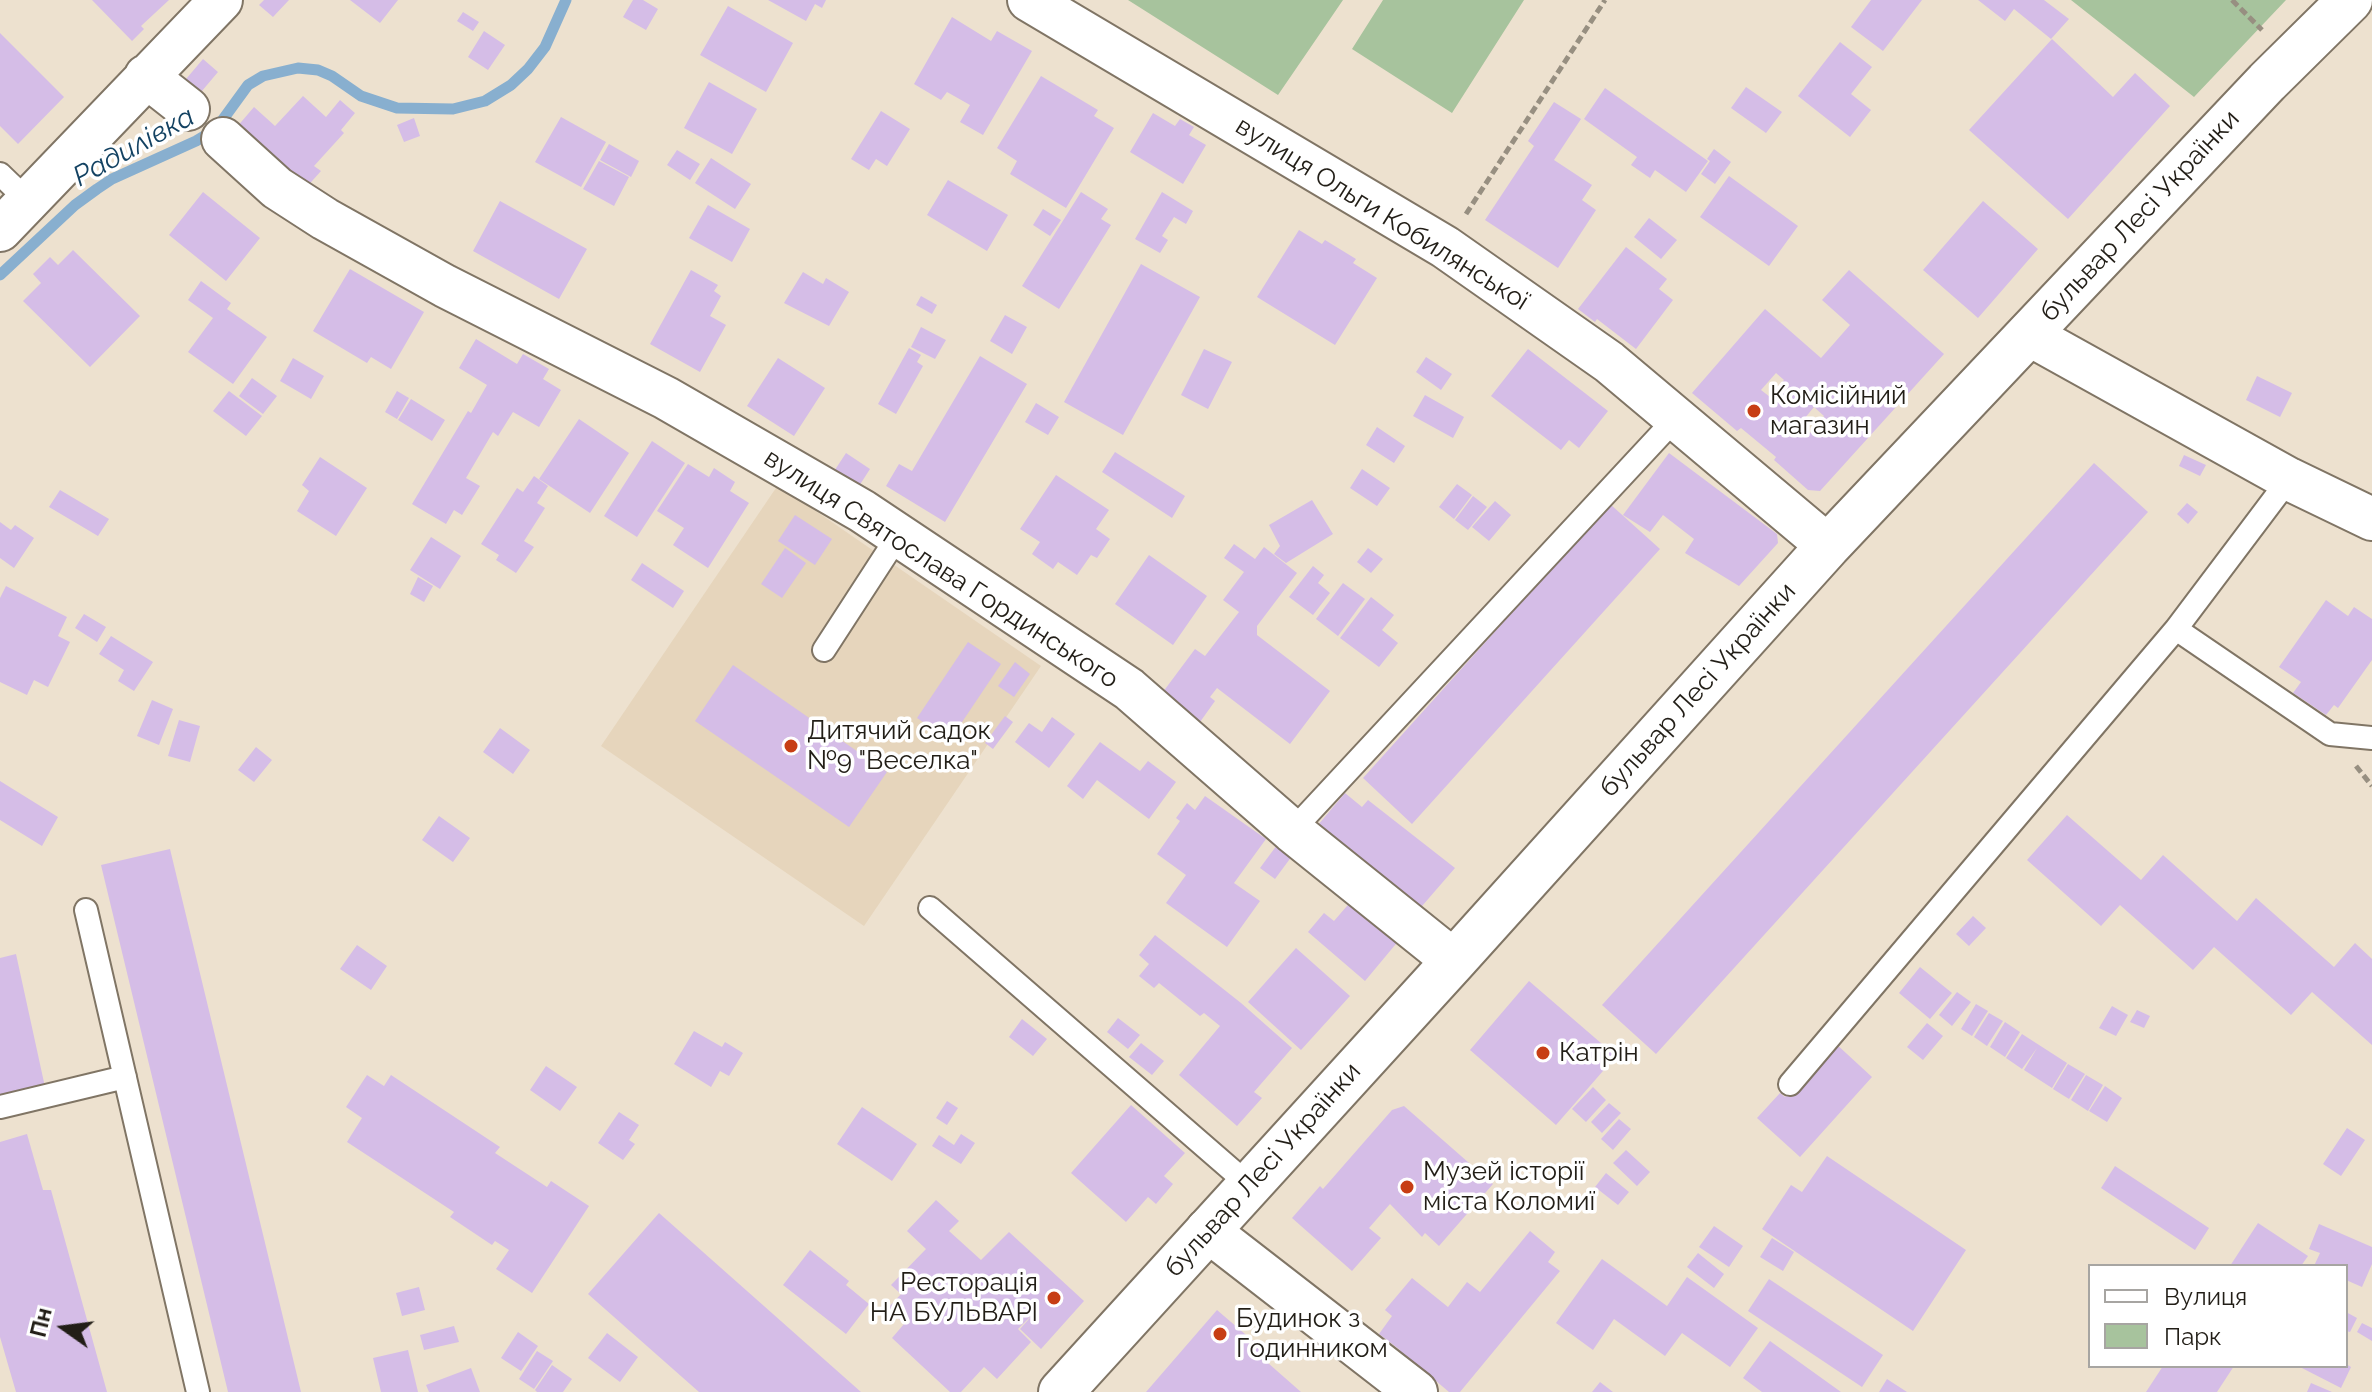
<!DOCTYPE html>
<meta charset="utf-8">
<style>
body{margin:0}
#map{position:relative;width:2372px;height:1392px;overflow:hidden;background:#ede1cf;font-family:Raleway,sans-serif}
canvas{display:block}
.legend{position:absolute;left:2088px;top:1264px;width:260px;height:104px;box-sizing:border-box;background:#fff;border:2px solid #a7a5a2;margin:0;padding:10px 14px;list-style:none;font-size:24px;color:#221e17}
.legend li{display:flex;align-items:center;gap:16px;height:40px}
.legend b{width:40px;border:2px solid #a7a5a2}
.north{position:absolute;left:24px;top:1288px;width:80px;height:80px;-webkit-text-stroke:6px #fff;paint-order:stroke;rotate:284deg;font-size:22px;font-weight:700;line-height:32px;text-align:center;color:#221e17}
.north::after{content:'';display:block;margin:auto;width:28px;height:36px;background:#221e17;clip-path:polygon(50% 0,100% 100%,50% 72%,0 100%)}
</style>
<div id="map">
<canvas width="2372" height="1392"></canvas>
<ul class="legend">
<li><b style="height:10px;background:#fff"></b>Вулиця</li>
<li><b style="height:22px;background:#a7c39d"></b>Парк</li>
</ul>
<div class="north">Пн</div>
</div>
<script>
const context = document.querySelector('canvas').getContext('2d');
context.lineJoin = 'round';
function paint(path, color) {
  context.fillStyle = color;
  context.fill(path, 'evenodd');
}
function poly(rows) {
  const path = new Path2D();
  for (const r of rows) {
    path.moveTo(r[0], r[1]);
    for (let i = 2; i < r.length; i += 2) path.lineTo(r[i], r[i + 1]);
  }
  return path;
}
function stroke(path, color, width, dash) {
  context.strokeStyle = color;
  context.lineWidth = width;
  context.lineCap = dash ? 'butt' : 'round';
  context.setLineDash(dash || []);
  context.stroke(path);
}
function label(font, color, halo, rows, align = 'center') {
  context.font = font + ' Raleway,sans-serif';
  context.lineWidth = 7;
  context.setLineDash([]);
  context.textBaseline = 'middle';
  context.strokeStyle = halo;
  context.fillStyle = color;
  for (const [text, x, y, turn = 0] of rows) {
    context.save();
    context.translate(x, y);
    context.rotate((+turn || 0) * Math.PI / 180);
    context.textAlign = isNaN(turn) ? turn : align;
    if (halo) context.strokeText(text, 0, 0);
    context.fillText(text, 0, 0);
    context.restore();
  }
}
paint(poly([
 [778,485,1041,666,864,926,601,746]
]), '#e6d5bc');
paint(poly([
 [1128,0,1343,0,1278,95],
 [1383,0,1524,0,1452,113,1352,49],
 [2071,0,2286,0,2194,97]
]), '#a7c39d');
stroke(poly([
 [0,275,75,205,97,189,112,179,196,141,216,129,248,85,263,76,298,68,318,70,332,76,361,96,397,108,453,109,485,101,511,85,528,69,545,47,566,0]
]), '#88afcf', 11);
paint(poly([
 [92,0,169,0,141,26,144,29,132,41],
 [264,0,289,0,273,17,259,5],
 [350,0,398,0,380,23],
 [633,0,643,0,658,9,646,30,623,17],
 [768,0,826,0,822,8,815,4,806,21],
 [1871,0,1922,0,1883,51,1851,27],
 [1978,0,2044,0,2069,19,2051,39,2014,9,2005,21],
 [728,6,793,43,766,92,700,55],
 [463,12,479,22,473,31,457,21],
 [952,17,991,41,997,31,1032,51,983,135,960,122,970,105,947,92,941,100,914,84],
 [484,31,505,45,488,70,468,57],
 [0,33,64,97,18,144,0,126],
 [2052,39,2113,97,2135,73,2170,106,2068,219,1969,130],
 [1840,42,1872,67,1851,94,1871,110,1850,137,1798,96],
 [203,59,218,72,196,98,181,85],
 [1041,76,1098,110,1094,116,1114,128,1066,208,1010,174,1017,161,997,148],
 [709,82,757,109,732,154,684,128],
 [1746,87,1782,112,1766,133,1731,108],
 [1605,88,1708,161,1686,192,1655,170,1650,178,1631,165,1637,157,1584,119],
 [303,96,326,117,340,100,355,113,341,130,344,133,314,166,321,171,304,190,236,128,254,107,275,126],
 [1554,102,1581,119,1554,160,1592,185,1582,200,1596,210,1558,268,1485,220,1534,146,1528,141],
 [881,111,910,129,887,166,876,159,869,170,851,159],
 [1153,113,1175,126,1180,119,1194,127,1189,135,1206,145,1183,184,1130,152],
 [561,117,606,142,581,187,535,162],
 [414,118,420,136,404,142,397,125],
 [609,144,639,161,631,177,600,160],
 [1714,149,1731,162,1715,184,1701,174,1710,161,1707,159],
 [677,150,700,164,690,180,667,165],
 [711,158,751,184,735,209,695,183],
 [599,161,629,177,614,206,583,189],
 [1729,176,1798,226,1769,266,1700,217],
 [948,180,1008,215,987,251,927,215],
 [203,192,260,238,226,281,169,235],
 [1081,192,1108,209,1101,219,1111,225,1059,309,1022,286],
 [1162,192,1193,211,1186,224,1174,217,1162,236,1168,240,1160,253,1135,239],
 [500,201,587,249,559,299,473,251],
 [1983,201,2038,249,1978,318,1923,270],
 [708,205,750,229,732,262,689,238],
 [1043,209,1061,220,1050,236,1033,225],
 [1649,218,1677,240,1661,259,1634,237],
 [1299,230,1322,244,1325,240,1356,259,1353,263,1377,278,1335,345,1257,297],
 [1626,247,1667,279,1659,289,1673,300,1636,349,1597,319,1595,322,1578,309],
 [73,250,140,316,90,367,23,301,41,283,33,274,50,257,58,265],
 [1141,264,1200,297,1123,435,1064,402],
 [350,269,424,312,391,369,371,357,367,363,313,331],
 [691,270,718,285,714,291,721,296,710,316,726,325,700,372,650,344],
 [1849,270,1944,354,1820,491,1808,490,1774,460,1776,457,1741,428,1737,431,1692,393,1765,309,1821,358,1850,325,1822,300],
 [1776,373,1784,380,1770,397,1761,390],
 [1814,407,1824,416,1810,433,1800,424],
 [803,272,823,284,826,278,849,292,829,326,784,303],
 [201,281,231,303,227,309,267,337,233,384,188,352,213,318,188,300],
 [921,296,937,305,932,314,916,305],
 [1005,315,1027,327,1012,354,990,341],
 [921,327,946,340,935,359,911,347],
 [476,339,517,364,523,354,549,369,543,379,561,390,539,427,513,412,498,436,493,432,466,478,480,486,462,515,454,510,446,524,412,504,468,411,471,413,487,385,459,368],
 [909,348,921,355,917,362,923,366,896,414,878,404],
 [1204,349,1232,362,1208,409,1181,395],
 [1528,349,1608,411,1579,448,1569,440,1561,450,1491,396],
 [980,356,1027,384,945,522,886,486,899,464,912,471],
 [1426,357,1452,374,1441,390,1416,372],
 [293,358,324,376,311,399,280,381],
 [778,358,825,388,794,436,747,406],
 [2257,376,2292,393,2280,417,2246,400],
 [252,378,277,396,263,414,239,396],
 [229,391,262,416,246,436,213,411],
 [397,391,409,398,397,419,385,412],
 [1425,395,1464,417,1453,438,1413,416],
 [411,399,445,420,432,441,398,420],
 [1036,403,1059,417,1048,435,1025,422],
 [579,419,629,453,590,513,539,479],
 [1377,427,1405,446,1394,463,1366,445],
 [652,441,685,463,637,537,604,516],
 [1115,452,1185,496,1172,518,1102,472],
 [846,453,870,469,852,497,827,482],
 [1669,453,1777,534,1778,543,1739,586,1685,553,1694,539,1663,515,1650,532,1623,515],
 [2184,455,2206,465,2200,476,2179,466],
 [320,457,367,488,336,536,297,511,309,491,302,485],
 [2094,463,2148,512,1656,1054,1602,1005],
 [688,464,709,477,714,468,735,482,730,491,749,503,708,568,673,545,684,528,657,511],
 [1362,469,1390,488,1377,506,1350,488],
 [1056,475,1109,510,1096,529,1110,539,1097,558,1091,555,1077,575,1058,562,1053,569,1032,554,1040,542,1020,529],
 [534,476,548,486,537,503,545,508,524,541,534,547,516,573,496,560,499,555,481,544,517,488,523,492],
 [1457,484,1472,495,1454,519,1439,507],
 [60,490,109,519,98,536,49,507],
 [1473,496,1487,507,1468,530,1455,520],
 [1312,500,1333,534,1286,563,1274,554,1280,546,1269,525],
 [1495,501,1511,515,1489,541,1472,527],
 [2187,503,2198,512,2188,524,2177,514],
 [1610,504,1660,549,1412,824,1363,778],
 [795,515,832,539,815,565,778,541],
 [0,522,11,530,15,525,34,538,14,568,0,558],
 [431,537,461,556,440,589,410,570],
 [1234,544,1255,559,1264,547,1297,573,1257,626,1257,635,1330,691,1290,744,1217,688,1210,697,1215,701,1200,722,1189,723,1157,700,1195,649,1205,656,1239,612,1223,600,1244,572,1224,558],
 [785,548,806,563,782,598,761,584],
 [1368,548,1383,559,1371,573,1357,562],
 [1149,555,1207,596,1173,645,1115,604],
 [642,563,684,591,673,608,631,580],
 [1313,566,1324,575,1318,583,1330,593,1313,615,1289,597],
 [418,577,433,586,424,602,410,594],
 [1343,583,1365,599,1338,636,1316,619],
 [6,586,67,617,58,636,70,642,48,687,34,680,27,695,0,682,0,598],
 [1371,597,1394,615,1382,630,1398,643,1379,667,1340,638],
 [2326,600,2348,616,2354,607,2372,619,2372,660,2338,708,2334,705,2326,715,2293,693,2301,682,2279,667],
 [84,614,106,627,97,642,75,628],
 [111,636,153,662,134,691,118,681,124,670,99,654],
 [968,642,1001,664,950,740,917,718],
 [1015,662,1030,674,1014,697,998,686],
 [733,665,887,772,849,827,695,721],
 [152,700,173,709,159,745,137,736],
 [1005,716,1013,722,993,749,985,743],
 [1052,717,1075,734,1049,768,1015,742,1029,723,1042,732],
 [179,720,200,726,190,762,168,756],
 [500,728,530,750,513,774,483,752],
 [1100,742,1140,771,1148,761,1176,782,1149,819,1097,780,1083,799,1067,786],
 [256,747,272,760,254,782,238,770],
 [0,781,58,817,42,846,0,820],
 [1345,793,1362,807,1368,800,1455,868,1416,913,1318,825],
 [1205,796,1266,839,1234,883,1260,901,1227,947,1166,903,1186,875,1157,854,1180,821,1176,818,1187,803,1195,810],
 [2067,815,2141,880,2163,855,2237,921,2256,898,2334,967,2355,943,2372,959,2372,1045,2312,992,2291,1015,2214,947,2193,970,2120,905,2101,926,2027,860],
 [439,816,470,838,453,862,422,840],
 [1277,845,1292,856,1275,879,1260,868],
 [170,849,301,1392,228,1392,101,865],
 [1353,899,1400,939,1365,981,1308,932,1324,913,1334,921],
 [1973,916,1986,928,1969,946,1956,934],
 [1155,935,1241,1003,1292,1048,1254,1092,1262,1098,1237,1126,1179,1075,1220,1026,1204,1013,1200,1016,1159,983,1154,988,1139,976,1149,964,1139,955],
 [357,945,387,966,371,990,340,969],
 [1296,948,1350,996,1301,1050,1248,1002],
 [16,954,45,1087,0,1098,0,958],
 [1920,967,1952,993,1930,1019,1899,993],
 [1529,981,1616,1056,1556,1125,1470,1050],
 [1957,992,1971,1002,1952,1026,1939,1015],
 [1976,1004,1988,1011,1972,1036,1961,1029],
 [2112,1006,2128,1015,2116,1036,2099,1028],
 [2137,1010,2150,1016,2144,1028,2130,1022],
 [1989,1013,2003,1021,1987,1046,1974,1037],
 [1118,1018,1140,1035,1128,1049,1107,1032],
 [1022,1019,1047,1039,1033,1056,1009,1037],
 [2005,1022,2020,1032,2005,1057,1990,1047],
 [1927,1023,1943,1036,1923,1060,1907,1047],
 [694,1031,722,1047,725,1042,743,1053,729,1076,720,1071,711,1087,674,1064],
 [2022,1034,2067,1063,2052,1088,2024,1070,2037,1048,2022,1069,2006,1058],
 [1834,1042,1872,1077,1800,1157,1757,1118,1780,1093,1785,1097],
 [1141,1043,1164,1061,1152,1075,1129,1057],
 [2068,1064,2085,1074,2069,1099,2053,1089],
 [546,1066,577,1087,560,1111,530,1090],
 [367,1075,384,1086,391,1075,500,1147,495,1153,547,1187,551,1181,589,1206,532,1293,496,1269,509,1250,495,1241,492,1245,450,1217,454,1212,347,1142,362,1118,346,1107],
 [2086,1075,2103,1085,2088,1111,2071,1100],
 [2105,1086,2122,1098,2107,1122,2089,1111],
 [1593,1087,1606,1100,1586,1122,1572,1109],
 [947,1101,958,1108,947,1125,936,1118],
 [1609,1103,1621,1113,1602,1133,1591,1122],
 [1131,1105,1185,1153,1164,1176,1173,1184,1156,1204,1148,1197,1126,1222,1071,1173],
 [1404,1106,1493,1184,1439,1246,1425,1233,1422,1237,1390,1204,1369,1228,1381,1238,1352,1271,1292,1218,1320,1186,1323,1189,1392,1110],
 [862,1107,917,1144,892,1181,837,1144],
 [619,1112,639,1125,629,1140,635,1144,623,1160,598,1143],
 [1619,1119,1631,1129,1613,1150,1601,1139],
 [2347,1128,2365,1140,2341,1176,2323,1164],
 [27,1134,43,1190,51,1190,107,1392,16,1392,0,1337,0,1142],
 [961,1134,975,1143,961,1164,932,1146,939,1135,954,1145],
 [1626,1150,1650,1172,1637,1186,1613,1163],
 [1827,1156,1966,1250,1913,1331,1762,1229,1791,1185,1802,1192],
 [2115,1166,2209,1228,2195,1250,2101,1188],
 [1606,1173,1629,1192,1618,1205,1595,1187],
 [936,1200,959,1221,949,1231,981,1260,1009,1232,1084,1301,1041,1349,1020,1329,1037,1310,1018,1329,1031,1342,997,1379,984,1367,961,1392,950,1392,892,1338,904,1324,888,1308,901,1294,891,1285,926,1249,907,1231],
 [659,1213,861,1392,699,1392,588,1294],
 [2258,1223,2308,1256,2301,1266,2230,1266],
 [2319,1224,2372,1247,2372,1264,2362,1287,2346,1280,2346,1266,2314,1266,2320,1253,2309,1249],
 [1714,1226,1743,1246,1729,1267,1699,1247],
 [1530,1231,1555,1252,1548,1262,1560,1271,1460,1392,1449,1392,1429,1375,1425,1380,1395,1356,1400,1350,1379,1334,1392,1316,1385,1310,1412,1278,1448,1307,1467,1282,1480,1292],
 [1772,1238,1794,1252,1783,1271,1760,1257],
 [810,1250,849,1281,846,1285,869,1304,846,1334,783,1285],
 [1698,1253,1724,1274,1714,1288,1687,1267],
 [1602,1259,1667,1306,1687,1277,1758,1328,1730,1367,1682,1333,1665,1356,1614,1319,1593,1350,1556,1323],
 [1769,1279,1883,1355,1862,1387,1748,1311],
 [419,1287,425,1310,402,1316,396,1293],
 [1217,1310,1273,1358,1268,1363,1301,1392,1146,1392],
 [2346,1312,2357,1318,2350,1332,2346,1331],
 [2362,1323,2372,1328,2372,1341,2357,1332],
 [454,1326,459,1342,424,1350,420,1335],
 [518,1332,538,1346,521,1371,501,1358],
 [607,1333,638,1357,620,1382,588,1358],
 [1770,1341,1841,1392,1762,1392,1743,1378],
 [408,1350,418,1392,381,1392,373,1358],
 [537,1351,553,1361,534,1389,519,1379],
 [2346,1364,2351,1367,2341,1388,2298,1366],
 [552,1365,572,1379,563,1392,537,1392,535,1390],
 [2163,1366,2234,1366,2217,1392,2146,1392],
 [471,1368,480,1392,429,1392,426,1385],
 [1887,1379,1907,1392,1879,1392],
 [1600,1382,1613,1392,1592,1392],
 [2311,1383,2332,1392,2307,1392]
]), '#d5bde7');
const service = poly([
 [0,174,28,201],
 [2176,629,2330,734,2372,738],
 [824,650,898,536],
 [1292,831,1676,418],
 [930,908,1249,1185],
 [86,910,198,1392],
 [1790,1084,2176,629,2289,479],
 [0,1107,125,1077]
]);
const minor = poly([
 [1029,0,1445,247,1609,362,1828,546],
 [146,76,188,109],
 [223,139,277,188,325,219,445,286,666,398,862,511,1129,689,1292,831,1454,961],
 [0,230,221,0],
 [2028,334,2289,479,2372,519],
 [1207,1230,1416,1392]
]);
const tertiary = poly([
 [1061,1392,1454,961,1828,546,2267,82,2350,0]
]);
stroke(service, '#807565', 26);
stroke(minor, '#807565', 46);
stroke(tertiary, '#807565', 48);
stroke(poly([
 [2232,0,2262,30],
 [1466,214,1605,0],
 [2356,766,2372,786]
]), '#978f81', 5, [8, 4]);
stroke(service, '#fff', 22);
stroke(minor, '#fff', 42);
stroke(tertiary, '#fff', 44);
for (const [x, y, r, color] of [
 [1754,411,8,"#c73e14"],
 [791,746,8,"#c73e14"],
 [1543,1053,8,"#c73e14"],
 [1407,1187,8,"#c73e14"],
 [1054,1298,8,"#c73e14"],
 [1220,1334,8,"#c73e14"]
]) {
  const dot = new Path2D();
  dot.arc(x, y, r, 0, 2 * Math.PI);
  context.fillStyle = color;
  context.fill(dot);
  stroke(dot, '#fff', 3);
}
label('26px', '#221e17', '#fff', [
 ["вулиця Ольги Кобилянської",1382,214,32],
 ["бульвар Лесі Українки",2140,216,-47],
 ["вулиця Святослава Гординського",941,569,33],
 ["бульвар Лесі Українки",1698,690,-48],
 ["бульвар Лесі Українки",1263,1170,-48]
]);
label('26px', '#221e17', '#fff', [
 ["Комісійний",1770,396],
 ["магазин",1770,426],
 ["Дитячий садок",807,731],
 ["№9 \"Веселка\"",807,761],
 ["Катрін",1559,1053],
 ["Музей історії",1423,1172],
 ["міста Коломиї",1423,1202],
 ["Ресторація",1038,1283,"right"],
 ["НА БУЛЬВАРІ",1038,1313,"right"],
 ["Будинок з",1236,1319],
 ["Годинником",1236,1349]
], 'left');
label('italic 28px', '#134262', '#fff', [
 ["Радилівка",134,147,-29]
]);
</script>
